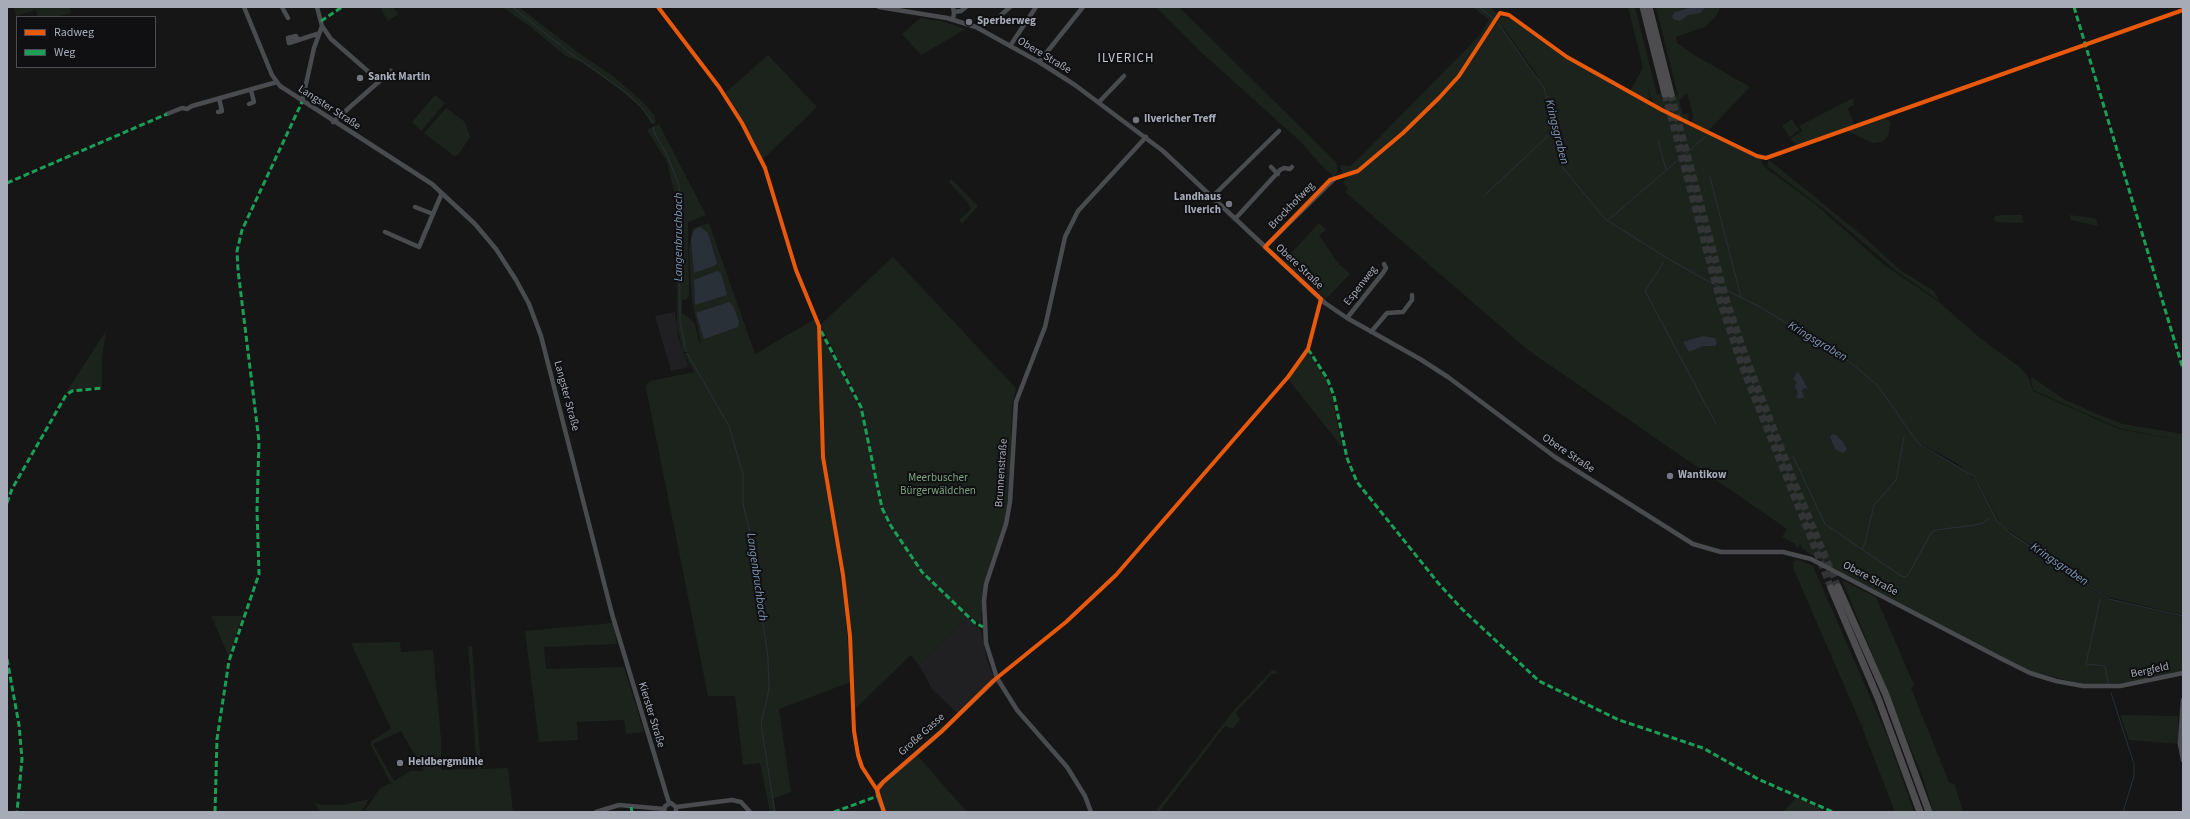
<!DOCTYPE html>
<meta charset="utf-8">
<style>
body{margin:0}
#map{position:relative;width:2190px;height:819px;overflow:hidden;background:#161616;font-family:"Source Sans 3",sans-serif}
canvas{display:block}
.frame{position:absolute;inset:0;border:8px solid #a6abb7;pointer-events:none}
.legend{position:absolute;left:16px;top:16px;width:140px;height:52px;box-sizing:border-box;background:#101012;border:1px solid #4c4e54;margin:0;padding:5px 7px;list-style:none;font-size:12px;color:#a6abb7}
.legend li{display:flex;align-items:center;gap:8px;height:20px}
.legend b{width:20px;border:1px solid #4c4e54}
</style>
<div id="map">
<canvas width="2190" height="819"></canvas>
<div class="frame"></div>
<ul class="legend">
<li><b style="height:5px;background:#e8590c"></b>Radweg</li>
<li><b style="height:5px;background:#1a9f57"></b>Weg</li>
</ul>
</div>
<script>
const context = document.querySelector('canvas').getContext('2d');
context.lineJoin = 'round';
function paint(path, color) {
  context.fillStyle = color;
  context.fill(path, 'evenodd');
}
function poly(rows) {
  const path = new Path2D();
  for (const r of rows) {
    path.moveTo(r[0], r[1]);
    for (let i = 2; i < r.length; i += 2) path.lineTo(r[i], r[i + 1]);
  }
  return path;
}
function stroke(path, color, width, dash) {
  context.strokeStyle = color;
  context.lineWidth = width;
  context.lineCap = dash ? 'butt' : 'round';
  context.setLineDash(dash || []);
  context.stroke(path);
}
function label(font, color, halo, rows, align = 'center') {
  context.font = font + ' "Source Sans 3",sans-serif';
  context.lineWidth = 4;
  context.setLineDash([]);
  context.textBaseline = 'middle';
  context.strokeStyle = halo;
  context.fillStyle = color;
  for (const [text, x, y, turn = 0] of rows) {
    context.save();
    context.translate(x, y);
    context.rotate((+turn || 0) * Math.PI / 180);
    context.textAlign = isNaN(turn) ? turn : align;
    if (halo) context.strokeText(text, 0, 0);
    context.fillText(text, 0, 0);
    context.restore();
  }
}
paint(poly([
 [675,312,678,337,689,367,671,371,655,316],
 [967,617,981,630,987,660,994,677,958,714,932,689,919,665]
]), '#202022');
paint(poly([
 [14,7,70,7,71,13,56,17,38,17,36,10,16,16],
 [380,7,393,7,398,14,388,21],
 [502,7,519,7,576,51,613,76,643,102,654,115,656,122,652,124,641,107,612,83,583,63,566,56,528,25],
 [1156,7,1179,7,1335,161,1337,165,1337,173,1334,177,1321,165,1303,144,1201,52],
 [1473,7,1490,7,1496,13,1496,19,1492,26,1492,29,1501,17,1510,18,1566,57,1673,118,1761,159,1763,165,1767,169,1814,203,1883,264,1939,302,1980,338,2021,368,2028,377,2033,391,2119,429,2183,441,2183,615,2108,597,2001,525,1977,479,1956,463,1922,444,1921,446,1964,470,1976,480,2001,526,2107,599,2183,617,2183,671,2145,680,2102,685,2083,684,2033,672,1999,656,1824,563,1802,548,1800,543,1799,548,1796,547,1795,544,1782,537,1787,529,1528,350,1345,192,1348,189,1344,184,1344,181,1346,178,1358,172,1398,137,1354,172,1346,175,1342,173,1340,165,1350,166,1359,158,1480,35,1489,20],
 [1499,23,1504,28,1539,78,1536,77],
 [1628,7,1635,7,1657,94,1678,95,1656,7,1720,7,1717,15,1705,27,1676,37,1677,43,1696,56,1750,87,1708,131,1692,123,1693,114,1687,93,1679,100,1683,115,1689,113,1688,121,1653,103,1647,85,1650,99,1647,100,1630,91,1643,68],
 [920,18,940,21,966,29,921,55,902,34],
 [768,55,817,107,762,160,725,93],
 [435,95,445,103,421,131,412,122],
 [1853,98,1854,105,1848,108,1855,127,1799,147,1790,139,1802,131,1799,126],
 [446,108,465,122,470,137,459,154,454,156,424,133],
 [1885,118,1891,122,1888,136,1882,142,1873,143,1847,131],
 [1792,119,1799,130,1790,137,1782,126],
 [659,124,706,215,688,222,689,296,687,299,682,300,682,313,694,322,699,342,701,343,692,301,689,250,693,228,709,223,755,354,815,319,817,325,822,456,844,601,851,682,779,709,791,792,773,799,776,812,770,812,760,763,743,765,735,696,708,696,646,388,647,384,650,381,694,372,684,354,689,352,684,352,682,348,677,326,677,204,667,162,647,130],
 [1769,160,1863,236,1901,271,1933,290,1941,302,1895,270,1829,213,1767,166],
 [951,179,978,206,962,224,959,220,971,209,968,203,949,182],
 [2000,215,2022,215,2023,223,1996,222,1994,217],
 [2070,215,2093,218,2096,219,2098,226,2071,220],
 [1319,223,1326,230,1319,235,1338,263,1350,274,1326,299,1284,261],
 [893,257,1016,388,1012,406,1009,499,1003,527,984,583,981,624,973,618,967,617,919,665,911,655,854,710,848,606,825,456,820,340,824,338,860,407,863,407,820,325],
 [106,331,102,357,102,387,72,390,65,394],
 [1308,352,1325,378,1332,397,1342,447,1288,379],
 [2032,377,2062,398,2094,413,2123,424,2183,434,2183,441,2119,428,2033,390,2031,379],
 [1796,559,1813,566,1888,738,1914,812,1895,812,1860,722,1794,570,1793,563],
 [1842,580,1876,597,1914,685,1911,688,1949,782,1955,785,1963,812,1933,812,1923,778],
 [211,616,242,616,229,657],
 [613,623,617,644,544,647,546,669,624,667,644,732,626,734,624,720,577,722,578,740,539,742,525,631],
 [400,642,401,652,433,650,441,739,441,770,477,769,468,646,472,646,481,769,508,768,513,812,364,812,380,788,393,782,390,782,371,745,371,741,391,729,351,643],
 [401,731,424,771,410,771,394,781,373,744],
 [1275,670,1278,673,1272,674,1239,709,1236,713,1240,720,1232,729,1225,726,1159,812,1155,812,1234,710,1271,671],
 [2120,715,2178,716,2178,744,2129,740],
 [917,755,967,812,886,812,880,794,881,787],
 [1797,797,1827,812,1783,812],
 [369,799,361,812,321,812,314,802,321,805,344,805]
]), '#1c231d');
paint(poly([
 [1692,7,1704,7,1704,9,1700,13,1688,15,1680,21,1673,19,1672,16,1675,12],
 [700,227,708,233,717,263,714,266,694,273,691,240,693,231],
 [717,271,721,273,727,295,695,305,694,280],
 [729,302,733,306,739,321,738,327,704,339,696,313],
 [1703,336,1715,338,1717,343,1715,346,1703,346,1689,352,1683,342],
 [1798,371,1808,389,1804,388,1802,391,1804,397,1799,399,1796,397,1798,394,1795,386,1797,382,1793,379],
 [1833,434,1836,435,1843,442,1847,449,1845,452,1842,453,1835,449,1830,436]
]), '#293038');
stroke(poly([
 [512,7,569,52,625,92,641,107,653,123],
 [1479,7,1494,19],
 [1499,24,1544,88,1563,168,1605,219,1667,258,1706,280,1760,307,1850,362,1878,386,1918,443,1975,477,1997,521,2010,533,2109,599,2183,616],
 [653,127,655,134,667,155,679,185,680,321,686,351],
 [1658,141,1666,169],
 [1710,177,1741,297],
 [1485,195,1551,133],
 [1607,221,1705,137],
 [1663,263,1645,291,1716,424],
 [687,353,729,426,743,474,743,504,749,528,768,657,769,689,761,724,775,812],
 [1793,456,1825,524,1901,576,1905,577,1908,575,1931,533,1936,530,1975,525,1983,523,1988,519],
 [1862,549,1865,543,1874,505,1896,480,1904,437],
 [2100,600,2086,664,2105,666,2108,683],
 [2111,693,2134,764,2134,776,2123,812]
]), '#293038', 1);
stroke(poly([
 [1665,94,1720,301,1742,366,1831,588],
 [1671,94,1726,299,1748,363,1797,489,1838,587]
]), '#333436', 7, [7, 3.5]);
stroke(poly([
 [244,7,272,75,280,86,432,184,475,224,496,249,516,280,529,304,541,336,612,614,669,803],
 [282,7,288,18],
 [317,7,322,26,331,39,378,80],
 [879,7,947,18,976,27,1039,62,1075,85,1163,151,1325,303,1347,318,1420,359,1448,377,1555,457,1693,544,1721,552,1783,552,1811,559,1998,657,2030,673,2056,681,2083,686,2120,686,2183,673],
 [954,12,961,11,966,7],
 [1001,15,1010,7],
 [953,19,954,13,953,7],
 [298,40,296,36,288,38,289,43,317,34],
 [1021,41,1027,43,1044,55],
 [1010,46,1036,7],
 [1039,62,1083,7],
 [302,102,314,48,322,26],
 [1099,102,1124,76],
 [249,104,254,102,251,90],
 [218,112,222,111,219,98],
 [167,114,182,108,187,109,192,106,277,82],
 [333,122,391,71],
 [1271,167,1278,174],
 [1212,197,1279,131],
 [415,207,433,214,442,193],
 [1235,219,1280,170,1284,168,1290,169,1292,167],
 [385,232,419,247,433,214],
 [1265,247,1334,179],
 [1347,318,1383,273,1386,268,1384,264],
 [1371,332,1387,313,1403,312,1412,300,1412,295],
 [2183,700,2180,744,2183,760],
 [676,807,732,800,741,802,750,812],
 [596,812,619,805,664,809],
 [664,812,665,806,671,803,676,807,676,812],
 [884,812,878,796,877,790,879,786,942,731,997,678],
 [1091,812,1085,796,1067,767,1017,710,997,678,986,643,984,601,986,584,1006,524,1010,502,1016,402,1045,327,1065,237,1078,211,1146,137]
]), '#4a4b4f', 4.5);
stroke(poly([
 [1643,7,1665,94],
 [1649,7,1671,94],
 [1838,587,1886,695,1929,812],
 [1831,588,1878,698,1920,812]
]), '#4d4d50', 7);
stroke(poly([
 [2074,7,2183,369],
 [321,21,342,7],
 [7,183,167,114],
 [821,331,861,407,882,508,891,526,922,572,975,623,983,627],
 [1308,349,1327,378,1334,396,1347,458,1357,482,1439,584,1462,609,1539,681,1619,720,1703,748,1758,779,1833,812],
 [7,503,12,489,66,395,72,391,103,388],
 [7,659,19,725,22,759,17,812],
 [631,807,632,812],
 [215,812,217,739,229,661,259,574,257,510,259,441,238,270,237,251,242,230,302,102],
 [834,812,878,796]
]), '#1a9f57', 3, [6, 3]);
stroke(poly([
 [658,7,719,87,742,123,765,168,796,270,819,326,823,457,843,575,850,636,854,731,858,755,862,767,877,790],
 [884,812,877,790,883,782,942,731,993,681,1066,622,1116,575,1288,377,1308,349,1321,299,1265,247,1330,180,1358,171,1403,133,1439,98,1459,76,1500,13,1509,15,1567,57,1662,110,1757,156,1766,158,2183,10]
]), '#e8590c', 4);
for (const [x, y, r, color] of [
 [969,22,4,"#74777f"],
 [360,78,4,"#74777f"],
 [1136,120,4,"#74777f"],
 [1229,204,4,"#74777f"],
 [1670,476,4,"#74777f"],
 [400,763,4,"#74777f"]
]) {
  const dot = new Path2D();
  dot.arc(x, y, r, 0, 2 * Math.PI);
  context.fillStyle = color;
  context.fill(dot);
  stroke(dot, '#101012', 1.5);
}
label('bold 11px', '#a6abb7', '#101012', [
 ["Sperberweg",977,22],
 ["Sankt Martin",368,78],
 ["Ilvericher Treff",1144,120],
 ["Landhaus",1221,198,"right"],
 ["Ilverich",1221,211,"right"],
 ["Wantikow",1678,476],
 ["Heidbergmühle",408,763]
], 'left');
label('11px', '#a6abb7', '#101012', [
 ["Obere Straße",1044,56,31],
 ["Langster Straße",329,108,33],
 ["Brockhofweg",1292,206,-46],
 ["Obere Straße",1299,267,43],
 ["Espenweg",1361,286,-52],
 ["Langster Straße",566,396,75],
 ["Obere Straße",1568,454,34],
 ["Brunnenstraße",1002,473,-86],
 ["Obere Straße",1870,579,28],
 ["Bergfeld",2150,671,-12],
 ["Kierster Straße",651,715,73],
 ["Große Gasse",922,735,-42]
]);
label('11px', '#7da382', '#101012', [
 ["Meerbuscher",938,479],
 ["Bürgerwäldchen",938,492]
]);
label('italic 12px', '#7c96b3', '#101012', [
 ["Kringsgraben",1556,132,76],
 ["Langenbruchbach",679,237,-90],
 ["Kringsgraben",1817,342,31],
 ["Kringsgraben",2059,565,34],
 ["Langenbruchbach",756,577,82]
]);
context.letterSpacing = '1px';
label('13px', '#c7cad3', '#101012', [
 ["ILVERICH",1126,59]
]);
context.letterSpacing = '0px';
</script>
